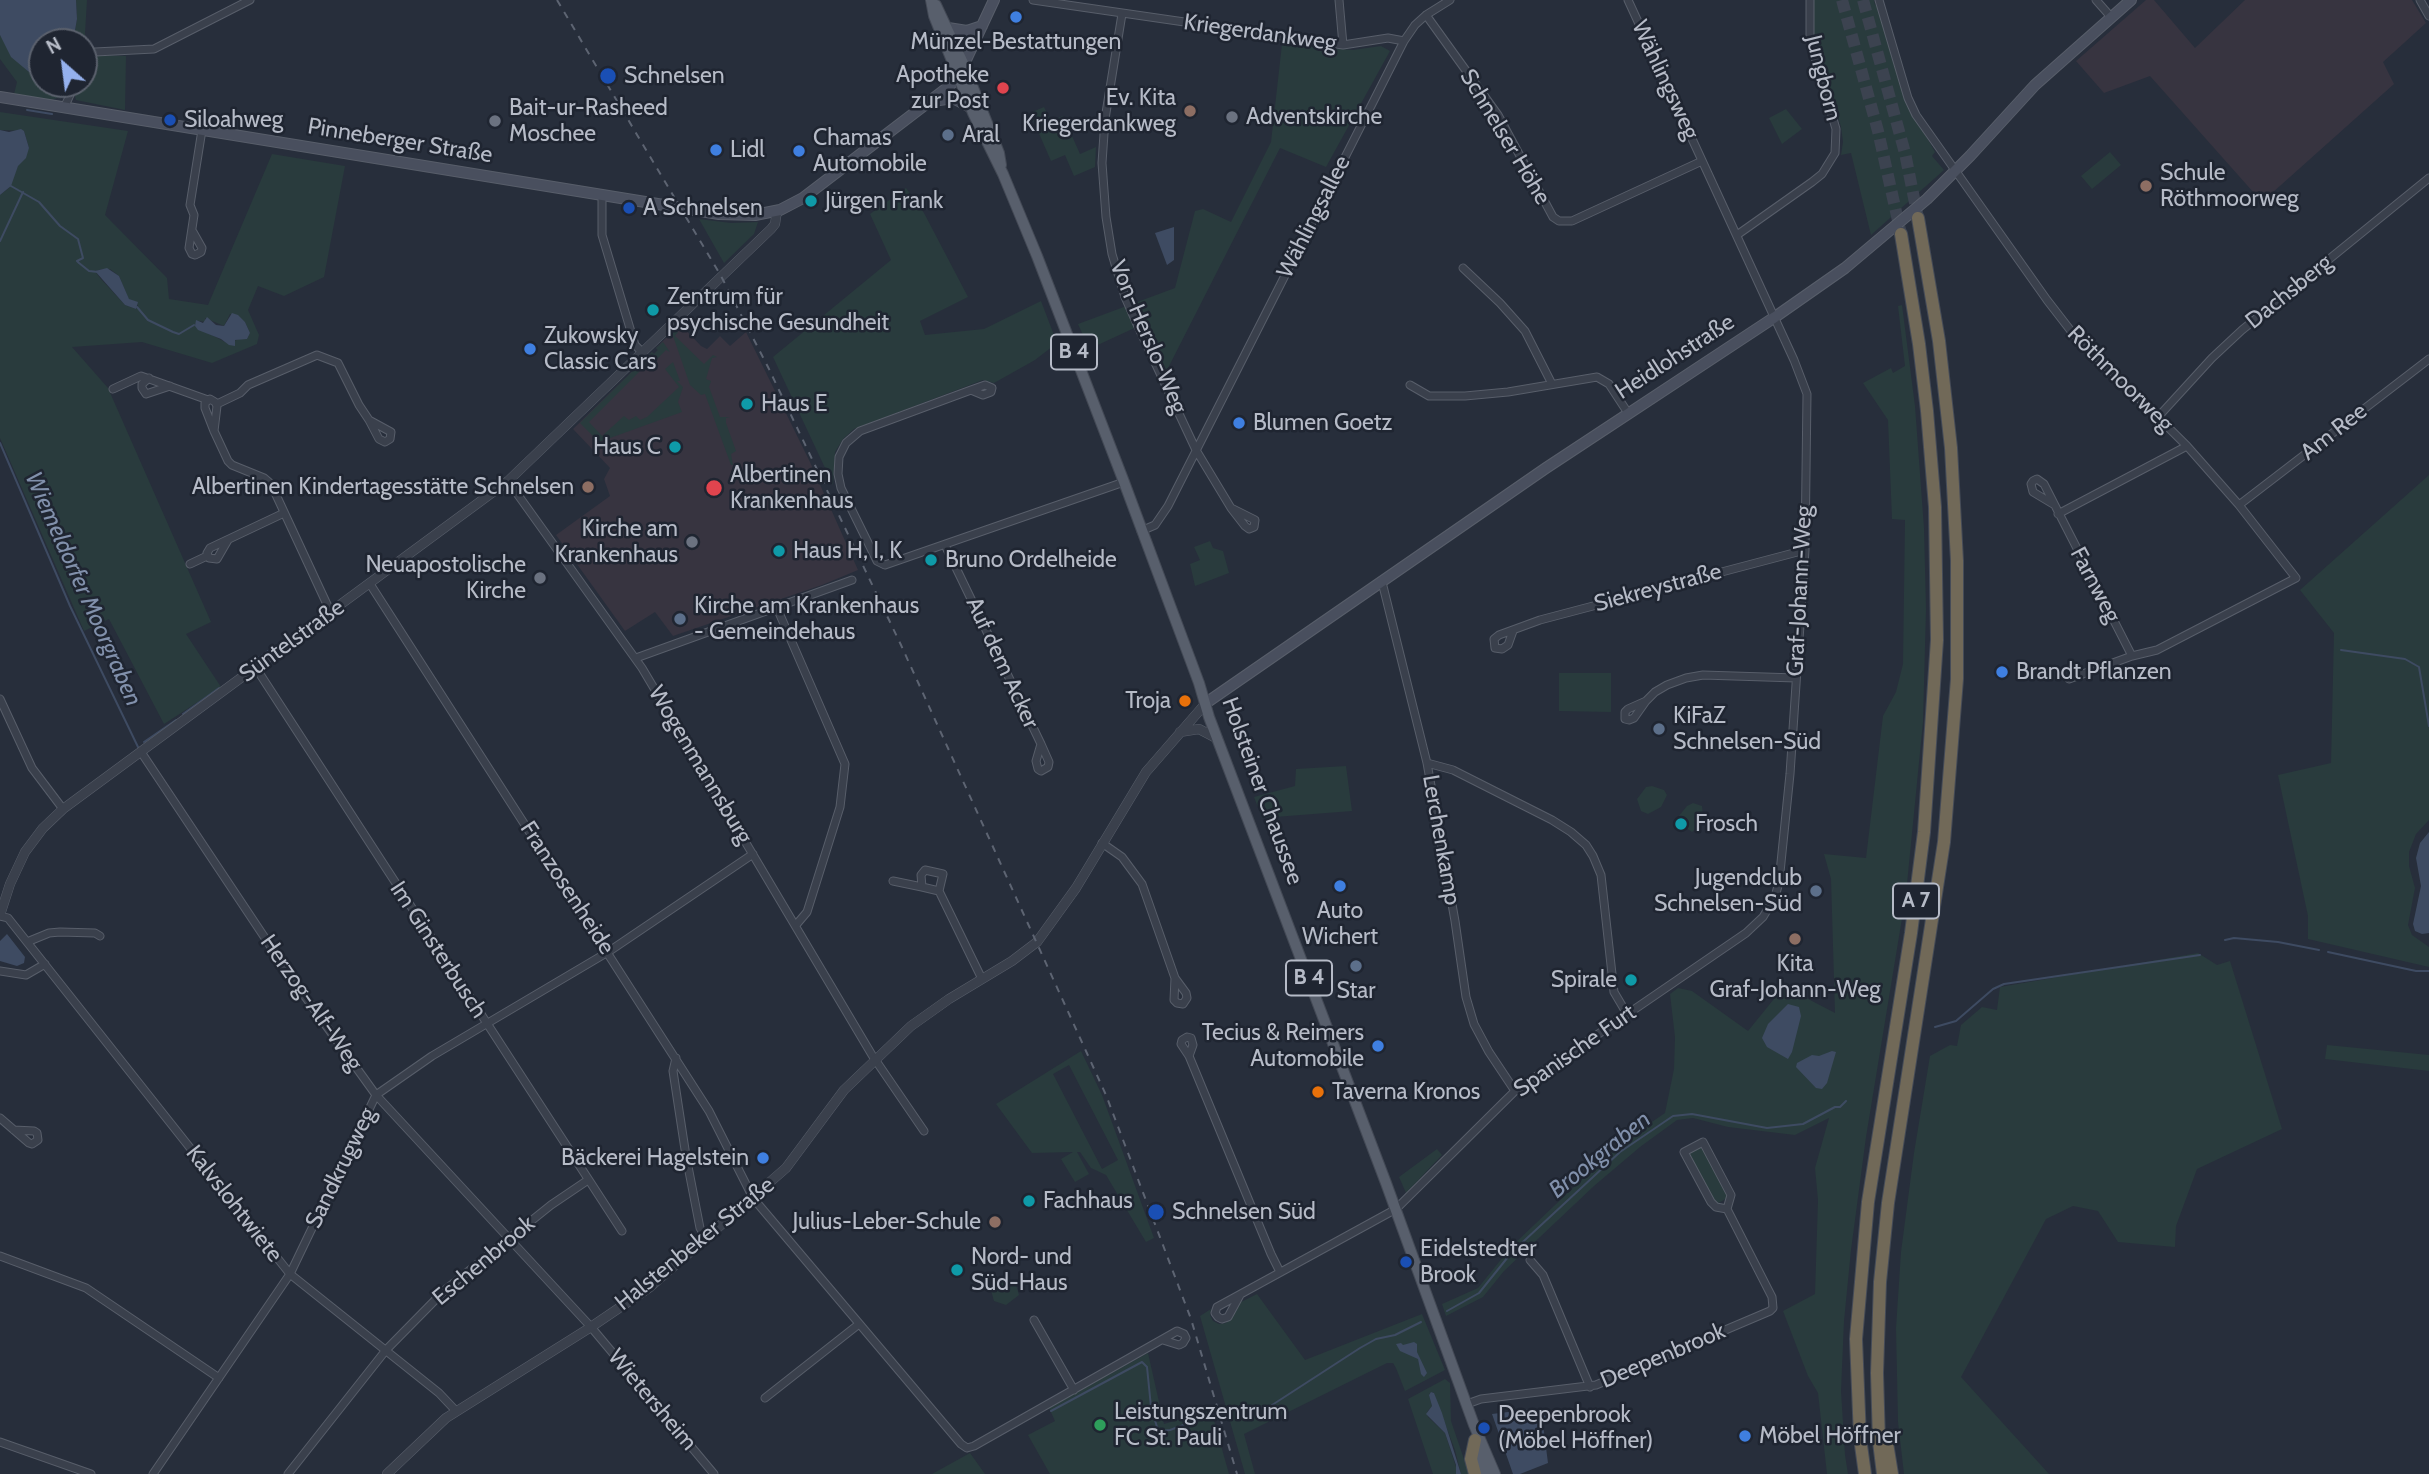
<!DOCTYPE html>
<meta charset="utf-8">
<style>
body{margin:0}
#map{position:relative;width:2429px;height:1474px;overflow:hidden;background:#272e3b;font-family:Cabin,sans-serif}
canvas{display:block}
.north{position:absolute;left:28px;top:28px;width:70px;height:70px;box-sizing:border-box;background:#1f2531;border:2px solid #5b616d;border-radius:50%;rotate:332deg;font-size:19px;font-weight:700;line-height:28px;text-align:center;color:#b6bbc7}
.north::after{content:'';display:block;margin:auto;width:24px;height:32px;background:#95b1ed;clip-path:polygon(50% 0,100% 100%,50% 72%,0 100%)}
</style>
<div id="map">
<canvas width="2429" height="1474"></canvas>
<div class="north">N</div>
</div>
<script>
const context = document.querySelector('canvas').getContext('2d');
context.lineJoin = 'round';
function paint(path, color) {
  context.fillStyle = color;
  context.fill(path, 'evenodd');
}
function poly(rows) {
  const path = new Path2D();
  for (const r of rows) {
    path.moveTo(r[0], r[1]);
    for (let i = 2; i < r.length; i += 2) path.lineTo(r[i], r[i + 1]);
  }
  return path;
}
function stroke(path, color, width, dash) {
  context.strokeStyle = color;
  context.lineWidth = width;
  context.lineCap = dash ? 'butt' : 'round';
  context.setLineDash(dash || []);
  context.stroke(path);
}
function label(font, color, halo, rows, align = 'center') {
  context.font = font + ' Cabin,sans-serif';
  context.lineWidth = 5;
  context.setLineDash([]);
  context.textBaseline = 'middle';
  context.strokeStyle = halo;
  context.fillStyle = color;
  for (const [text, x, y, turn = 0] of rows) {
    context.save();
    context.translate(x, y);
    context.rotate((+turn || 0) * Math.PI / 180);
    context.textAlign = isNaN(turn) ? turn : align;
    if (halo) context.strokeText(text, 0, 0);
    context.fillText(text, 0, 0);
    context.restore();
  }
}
paint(poly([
 [2146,0,2154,0,2195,48,2245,0,2412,0,2426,23,2383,62,2394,84,2262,202,2150,76,2104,93,2076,61],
 [680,324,701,346,707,349,720,336,730,346,746,332,810,462,858,570,822,585,673,636,655,612,625,631,556,535,610,496,604,479,610,468,573,429,652,352,654,354,658,350,656,348]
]), '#373440');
paint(poly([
 [76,0,87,0,84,50,84,42,73,42,77,19],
 [1814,0,1874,0,1875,5,1877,4,1904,97,1935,152,1932,156,1944,170,1871,235,1851,153,1841,155,1843,142,1841,127,1813,32],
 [0,35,29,72,42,72,42,84,69,84,64,95,52,100,14,94,17,82,0,59],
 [1282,44,1353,50,1381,46,1390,51,1326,167,1280,148,1165,374,1141,325,1089,349,1078,324,1175,288,1195,211,1203,209,1231,222,1271,142],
 [99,55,126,56,125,110,76,100,74,93,79,84,84,84,84,75,91,62],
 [1044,107,1051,121,1063,116,1080,154,1096,147,1095,167,1074,176,1065,155,1051,161,1030,113],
 [1786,109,1802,129,1782,144,1769,118],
 [0,112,128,131,105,215,167,278,169,299,208,305,272,154,345,166,324,277,284,296,258,286,248,310,259,335,257,344,212,363,142,342,72,347,108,388,211,622,186,634,221,687,164,724,109,619,84,631,0,438,0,195,9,188,18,165,29,148,24,131,0,130],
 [103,269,110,269,119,276,129,300,138,305,136,309,125,305,100,278,95,271],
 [230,314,245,322,250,333,247,339,240,338,229,344,202,330,199,321,205,322,205,318,224,326],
 [2110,152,2121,165,2092,189,2081,176],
 [906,188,924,213,968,297,920,321,925,335,984,329,1041,301,1057,343,1035,360,994,383,983,380,854,429,843,439,835,452,833,485,773,357,891,260,870,214],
 [699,219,731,223,758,222,754,234,724,263],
 [1902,305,1915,406,1924,528,1926,609,1923,722,1906,894,1866,1137,1851,1250,1844,1321,1841,1391,1845,1455,1848,1474,1827,1474,1818,1393,1808,1376,1783,1311,1815,1294,1818,1200,1815,1168,1829,1118,1795,1135,1728,1127,1693,1118,1677,1120,1640,1147,1594,1186,1504,1271,1483,1297,1446,1316,1442,1304,1478,1288,1512,1246,1618,1145,1665,1113,1674,1069,1675,1037,1670,994,1678,988,1692,991,1748,1031,1782,989,1789,989,1835,1013,1831,879,1824,854,1866,858,1883,716,1896,692,1903,664,1905,520,1892,519,1888,420,1863,383,1891,368,1893,373,1905,366,1898,306],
 [675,329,678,332,675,336,704,364,713,355,717,357,712,358,706,379,711,381,709,387,720,417,730,417,726,418,726,423,736,451,731,454,733,465,731,465,705,394,701,395,690,385,672,333],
 [663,342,670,352,666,350,656,360,657,363,652,359,589,422,602,436,624,416,629,420,636,416,640,420,647,417,679,387,665,369,673,362,680,381,677,381,683,387,678,402,682,412,599,442,580,423,652,352,654,354,658,350,656,348],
 [2429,475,2429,820,2416,834,2409,852,2409,866,2415,888,2408,925,2412,935,2429,947,2429,967,2308,939,2308,916,2278,775,2331,763,2334,633,2300,590],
 [1210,541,1213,548,1223,551,1229,573,1195,586,1190,564,1200,560,1194,547],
 [1559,673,1611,673,1611,712,1559,711],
 [1346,766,1352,811,1262,818,1254,797,1295,786,1296,769],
 [1652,786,1664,790,1667,795,1661,807,1648,814,1641,811,1637,799,1646,787],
 [1693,803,1702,806,1703,815,1702,823,1692,832,1681,824,1678,817,1687,806],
 [2198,953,2217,965,2230,961,2282,1129,2197,1169,2176,1226,2175,1247,2118,1242,2098,1211,2073,1206,2046,1219,1961,1377,2049,1474,1904,1474,1898,1422,1896,1328,1901,1252,1914,1153,1930,1056,1950,1045,1957,1046,1961,1025,1982,1007,1997,1010,2000,987],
 [2327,1045,2429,1055,2429,1071,2325,1059],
 [1081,1051,1102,1095,1154,1238,1146,1242,1106,1175,1091,1168,1080,1152,1077,1152,1089,1174,1075,1182,1061,1159,1073,1152,1032,1153,996,1104],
 [1069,1065,1118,1160,1102,1169,1053,1074],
 [1702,1145,1729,1197,1715,1205,1688,1156,1689,1152],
 [1437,1149,1442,1155,1406,1193,1399,1177],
 [1001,1277,1015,1281,1019,1295,1006,1305,994,1301,990,1287],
 [1257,1294,1305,1360,1422,1314,1445,1370,1405,1391,1396,1368,1393,1363,1387,1363,1244,1434,1255,1474,1245,1474,1200,1316,1211,1309,1210,1315,1213,1321,1219,1324,1226,1323,1241,1302],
 [1148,1353,1164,1424,1211,1410,1229,1474,1050,1474,1028,1435,1055,1421,1049,1408],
 [1445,1379,1450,1383,1451,1421,1469,1474,1461,1474,1455,1450,1433,1392,1429,1394,1432,1406,1427,1412,1428,1417,1445,1433,1457,1470,1456,1474,1433,1474,1408,1399],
 [970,1453,985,1474,932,1474]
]), '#293b3d');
paint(poly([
 [0,0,76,0,77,19,73,42,42,42,42,72,29,72,11,57,0,35],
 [21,129,24,131,29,148,26,158,18,166,11,186,0,195,0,130,9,132],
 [1174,227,1174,260,1167,265,1155,233],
 [107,268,119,276,129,299,138,302,136,309,125,305,95,271],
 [232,313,238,315,245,322,250,333,247,339,235,340,235,346,229,345,221,339,198,330,195,326,196,320,203,323,207,317,216,325,224,326],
 [2429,832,2429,933,2422,934,2415,931,2413,924,2421,886,2416,858,2420,843],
 [7,934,25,957,24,963,17,966,0,961,0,941],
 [1788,1004,1799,1007,1801,1016,1792,1052,1788,1059,1767,1047,1762,1038,1768,1024],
 [1832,1051,1836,1052,1827,1083,1822,1089,1816,1088,1796,1067,1797,1063,1812,1055,1819,1056],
 [1414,1342,1417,1344,1417,1352,1427,1373,1424,1377,1421,1374,1418,1359,1400,1351,1396,1344,1401,1343,1403,1345],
 [1431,1392,1434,1393,1442,1413,1461,1474,1456,1474,1456,1465,1445,1433,1426,1414,1432,1406,1429,1395],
 [1532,1409,1542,1413,1548,1419,1543,1424,1548,1463,1520,1474,1513,1474,1492,1414]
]), '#3e4b62');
stroke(poly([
 [27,110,52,114],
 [11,186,39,202,60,226,78,239,83,258,77,261,79,263,89,271,98,272],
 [0,241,23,192],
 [137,307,148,320,173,332,179,334,194,325],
 [0,443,70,606,138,747],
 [309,622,315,618],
 [300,628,305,625],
 [292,635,295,632],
 [2341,650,2405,659,2419,667,2429,726],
 [254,661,268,651],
 [183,714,219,688],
 [144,742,176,720],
 [2225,940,2234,938,2278,942,2319,950],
 [2328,952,2416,971,2429,971],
 [1935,1027,1956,1021,1993,989,2004,984,2200,955],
 [1447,1311,1479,1293,1512,1252,1620,1152,1673,1116,1692,1114,1767,1128,1803,1124,1835,1107,1840,1107,1846,1101],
 [1228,1410,1269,1407,1360,1348,1376,1339,1395,1335,1421,1322],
 [1051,1411,1142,1362,1147,1367,1151,1407,1157,1427,1161,1431,1170,1430,1214,1414]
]), '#3e4b62', 2);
stroke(poly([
 [1842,0,1878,131,1901,234],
 [1863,0,1905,153,1918,218]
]), '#3c4350', 12, [12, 6]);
const minor = poly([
 [1033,0,1343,45,1388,38,1404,41],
 [1339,0,1343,45],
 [1879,0,1908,98,1916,115,2047,300,2071,331,2187,446,2239,505,2296,578,2157,650,2132,656,2069,679],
 [2096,0,2111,17],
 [2420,0,2429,16],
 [1122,14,1105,119,1102,163,1106,217,1112,254,1125,297,1136,322,1196,450,1231,508,1255,520,1254,527,1249,529,1245,526,1231,508],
 [1426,15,1498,115,1553,217,1559,221,1572,221,1702,161],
 [84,66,89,56,95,52,154,49,250,0],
 [64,108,75,84],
 [602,195,602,235,635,345,642,352],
 [193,232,202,248,201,252,195,255,192,254,189,248,194,215,190,205,202,130],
 [1737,235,1812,182,1822,174,1835,153,1836,129,1810,40,1810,0],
 [1463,268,1500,303,1525,331,1552,384],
 [149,378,142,384,142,388,146,394,170,386],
 [1410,385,1429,396,1465,396,1508,392,1597,377,1609,384,1628,413],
 [113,389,141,376,208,400],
 [971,390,985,385,992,388,991,392,983,395,971,390,860,431,846,443,839,457,838,474,841,488,877,561,885,565,1124,482],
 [217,404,240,393,248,385,317,355,338,363,359,405,369,420,391,432,390,439,385,442,379,439,369,420],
 [2158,417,2212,358,2242,330,2429,178],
 [214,431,217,406,215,402,210,399,205,403,205,408,214,431,228,461,232,465,264,478,271,484,331,613],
 [508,481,642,668,872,1055,924,1131],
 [2053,504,2033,492,2031,484,2033,481,2037,479,2044,484,2132,656],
 [2239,505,2429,359],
 [2058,514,2187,446],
 [1141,531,1155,525,1168,506,1404,41,1415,25,1426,15,1450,0],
 [228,540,217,559,209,558,207,553,210,548,284,513],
 [945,545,1041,744,1036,761,1038,769,1041,771,1048,767,1049,762,1041,744],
 [190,564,207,556],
 [1382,582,1427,763,1455,921,1466,997,1474,1024,1489,1052,1515,1091],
 [370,584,709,1111,753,1198,961,1444,967,1448,974,1446,1177,1331,1184,1334,1186,1338,1183,1343,1179,1345,1163,1340],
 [777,608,845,764,840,807,807,912,796,925],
 [1513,631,1508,645,1502,649,1495,648,1494,639,1499,635,1540,620,1805,550],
 [636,658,852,580],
 [256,668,622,1231],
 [0,699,32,768,63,809],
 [1646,701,1634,718,1629,720,1625,719,1625,712,1628,709,1646,701,1655,692,1667,685,1686,678,1703,675,1796,678],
 [141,752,291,977,376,1095,591,1327,714,1474],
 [1427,763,1453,770,1552,820,1571,832,1586,845,1593,856,1601,875,1614,992,1627,1014],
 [1102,843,1122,857,1142,884,1175,978,1174,1000,1177,1003,1183,1004,1187,998,1186,993,1175,978],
 [893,881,922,887],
 [939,891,922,887,921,875,925,870,943,874,939,891,982,979],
 [0,916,8,918,290,1274,439,1393,456,1411],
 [27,942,49,933,60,932,95,933,100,936],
 [0,971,26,975,45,964],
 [1189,1056,1181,1044,1182,1040,1187,1037,1191,1038,1193,1045,1189,1056,1271,1254,1280,1272],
 [676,1058,673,1071,686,1156,700,1228,706,1238],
 [0,1118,29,1143,32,1144,38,1140,37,1133,34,1131,14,1130],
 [0,1256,86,1288,219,1378],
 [1530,1260,1543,1275,1590,1387],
 [1240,1295,1228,1317,1222,1319,1218,1317,1215,1313,1217,1307,1396,1209,1515,1091,1746,933,1763,917,1775,897,1779,882,1790,774,1805,550,1807,394,1794,360,1628,0],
 [1034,1320,1074,1390],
 [765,1398,859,1324],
 [1467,1404,1481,1399,1596,1385,1770,1311,1773,1308,1772,1297,1727,1209,1731,1195,1703,1142,1684,1152,1711,1202,1716,1207,1727,1209],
 [0,1442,91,1474],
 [153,1474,290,1274,376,1095,432,1056,608,952,753,854],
 [288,1474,386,1350,445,1290,551,1205,588,1180]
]);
const tertiary = poly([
 [1180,732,1199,729,1218,739],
 [0,915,10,884,25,852,43,828,63,809,508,481,771,229,775,224,777,211],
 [387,1474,446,1418,591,1327,650,1287,786,1168,844,1090,911,1026,949,999,1012,961,1037,942,1076,888,1146,772,1206,703]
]);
const secondary = poly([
 [948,28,967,31,982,26],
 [0,97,719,214,755,215,780,210,803,198,947,88,958,77,994,0],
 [933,101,953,98,970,107],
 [1206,703,1546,468,1775,317,1845,268,1927,199,1970,156,2035,85,2131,0]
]);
const primary = poly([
 [931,0,934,16,973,113,1003,174,1037,256,1124,482,1199,683,1209,717,1386,1183,1474,1425,1495,1474],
 [936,5,964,65,999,153,1001,165],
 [1476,1442,1485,1474]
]);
const motorway = poly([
 [1886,1437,1892,1474],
 [1475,1474,1471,1459,1475,1440],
 [1865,1474,1860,1438,1856,1339,1868,1202,1911,933,1924,832,1937,640,1935,507,1927,411,1919,344,1901,234],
 [1883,1474,1879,1442,1877,1373,1880,1282,1888,1203,1944,842,1957,679,1957,561,1951,448,1939,341,1918,218]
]);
stroke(minor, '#585e6a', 9);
stroke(tertiary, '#585e6a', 10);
stroke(secondary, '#585e6a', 12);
stroke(primary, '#434955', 12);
stroke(motorway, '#454b57', 14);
stroke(minor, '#3a404c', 7);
stroke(tertiary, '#3a404c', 9);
stroke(secondary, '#494f5e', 10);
stroke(primary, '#585f6c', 10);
stroke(motorway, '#716958', 12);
stroke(poly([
 [557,0,721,276,768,367,901,645,1106,1095,1191,1319,1237,1474]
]), '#5d6472', 2, [7, 7]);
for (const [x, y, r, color] of [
 [1016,17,7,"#3f7fe0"],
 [608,76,9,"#1a4fb4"],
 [1003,88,7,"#e0444e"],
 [1190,111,7,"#8d6e63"],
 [1232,117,7,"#6b7280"],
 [170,120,7,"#1a4fb4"],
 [495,121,7,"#6b7280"],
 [948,135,7,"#5c6f8a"],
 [716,150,7,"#3f7fe0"],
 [799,151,7,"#3f7fe0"],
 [2146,186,7,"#8d6e63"],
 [811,201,7,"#0f9aa8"],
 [629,208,7,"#1a4fb4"],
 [653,310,7,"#0f9aa8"],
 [530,349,7,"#3f7fe0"],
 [747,404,7,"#0f9aa8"],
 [1239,423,7,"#3f7fe0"],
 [675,447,7,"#0f9aa8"],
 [588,487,7,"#8d6e63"],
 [714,488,9,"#e0444e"],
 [692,542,7,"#6b7280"],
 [779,551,7,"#0f9aa8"],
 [931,560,7,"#0f9aa8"],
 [540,578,7,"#6b7280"],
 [680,619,7,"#5c6f8a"],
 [2002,672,7,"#3f7fe0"],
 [1185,701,7,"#e8710a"],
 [1659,729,7,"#5c6f8a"],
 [1681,824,7,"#0f9aa8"],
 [1340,886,7,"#3f7fe0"],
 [1816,891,7,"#5c6f8a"],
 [1795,939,7,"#8d6e63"],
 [1356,966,7,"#5c6f8a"],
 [1631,980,7,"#0f9aa8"],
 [1378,1046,7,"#3f7fe0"],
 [1318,1092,7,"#e8710a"],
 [763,1158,7,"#3f7fe0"],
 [1029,1201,7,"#0f9aa8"],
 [1156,1212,9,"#1a4fb4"],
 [995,1222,7,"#8d6e63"],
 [1406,1262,7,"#1a4fb4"],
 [957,1270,7,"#0f9aa8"],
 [1100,1425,7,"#2e9e5b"],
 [1484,1428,7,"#1a4fb4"],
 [1745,1436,7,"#3f7fe0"]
]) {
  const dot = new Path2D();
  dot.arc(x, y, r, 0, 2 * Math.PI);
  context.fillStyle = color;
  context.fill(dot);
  stroke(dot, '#1f2531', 2.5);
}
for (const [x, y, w] of [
 [1074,352,46],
 [1916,901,46],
 [1309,978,46]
]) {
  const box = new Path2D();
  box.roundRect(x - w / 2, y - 17.5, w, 35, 5);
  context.fillStyle = '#1f2531';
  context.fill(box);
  stroke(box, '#b6bbc7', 2);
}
label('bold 21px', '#b6bbc7', null, [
 ["B 4",1074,352],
 ["A 7",1916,901],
 ["B 4",1309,978]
]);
label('23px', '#b6bbc7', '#1f2531', [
 ["Kriegerdankweg",1260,33,8],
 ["Jungborn",1823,78,76],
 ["Wählingsweg",1665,80,65],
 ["Schnelser Höhe",1505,137,59],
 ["Pinneberger Straße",400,141,9],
 ["Wählingsallee",1314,217,-63],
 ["Dachsberg",2289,292,-39],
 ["Von-Herslo-Weg",1148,337,67],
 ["Heidlohstraße",1675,357,-33],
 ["Röthmoorweg",2120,379,45],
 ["Am Ree",2334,432,-38],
 ["Farnweg",2095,585,62],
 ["Siekreystraße",1658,588,-15],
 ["Graf-Johann-Weg",1800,591,-87],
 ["Süntelstraße",292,641,-36],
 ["Auf dem Acker",1002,663,65],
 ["Wogenmannsburg",700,765,59],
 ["Holsteiner Chaussee",1262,791,70],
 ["Lerchenkamp",1441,840,80],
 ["Franzosenheide",567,888,57],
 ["Im Ginsterbusch",438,950,57],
 ["Herzog-Alf-Weg",311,1003,55],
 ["Spanische Furt",1575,1051,-35],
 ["Sandkrugweg",341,1168,-64],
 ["Kalvslohtwiete",234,1204,52],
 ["Halstenbeker Straße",695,1244,-39],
 ["Eschenbrook",484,1261,-40],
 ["Deepenbrook",1663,1356,-23],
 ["Wietersheim",652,1400,50]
]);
label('23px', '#b6bbc7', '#1f2531', [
 ["Münzel-Bestattungen",1016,42,"center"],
 ["Apotheke",989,75,"right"],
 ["zur Post",989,101,"right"],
 ["Schnelsen",624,76],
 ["Ev. Kita",1176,98,"right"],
 ["Kriegerdankweg",1176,124,"right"],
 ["Bait-ur-Rasheed",509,108],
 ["Moschee",509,134],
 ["Adventskirche",1246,117],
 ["Siloahweg",184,120],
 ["Aral",962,135],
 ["Chamas",813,138],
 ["Automobile",813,164],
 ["Lidl",730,150],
 ["Schule",2160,173],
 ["Röthmoorweg",2160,199],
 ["Jürgen Frank",825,201],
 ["A Schnelsen",643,208],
 ["Zentrum für",667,297],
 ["psychische Gesundheit",667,323],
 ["Zukowsky",544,336],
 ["Classic Cars",544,362],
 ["Haus E",761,404],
 ["Blumen Goetz",1253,423],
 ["Haus C",661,447,"right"],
 ["Albertinen",730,475],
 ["Krankenhaus",730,501],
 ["Albertinen Kindertagesstätte Schnelsen",574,487,"right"],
 ["Kirche am",678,529,"right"],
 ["Krankenhaus",678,555,"right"],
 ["Haus H, I, K",793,551],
 ["Bruno Ordelheide",945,560],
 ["Neuapostolische",526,565,"right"],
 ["Kirche",526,591,"right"],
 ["Kirche am Krankenhaus",694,606],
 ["- Gemeindehaus",694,632],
 ["Brandt Pflanzen",2016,672],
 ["Troja",1171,701,"right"],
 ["KiFaZ",1673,716],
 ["Schnelsen-Süd",1673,742],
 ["Frosch",1695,824],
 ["Jugendclub",1802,878,"right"],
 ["Schnelsen-Süd",1802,904,"right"],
 ["Auto",1340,911,"center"],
 ["Wichert",1340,937,"center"],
 ["Kita",1795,964,"center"],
 ["Graf-Johann-Weg",1795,990,"center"],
 ["Spirale",1617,980,"right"],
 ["Star",1356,991,"center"],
 ["Tecius & Reimers",1364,1033,"right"],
 ["Automobile",1364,1059,"right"],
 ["Taverna Kronos",1332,1092],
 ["Bäckerei Hagelstein",749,1158,"right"],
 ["Fachhaus",1043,1201],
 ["Schnelsen Süd",1172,1212],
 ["Julius-Leber-Schule",981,1222,"right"],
 ["Eidelstedter",1420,1249],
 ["Brook",1420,1275],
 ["Nord- und",971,1257],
 ["Süd-Haus",971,1283],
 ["Leistungszentrum",1114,1412],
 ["FC St. Pauli",1114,1438],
 ["Deepenbrook",1498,1415],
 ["(Möbel Höffner)",1498,1441],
 ["Möbel Höffner",1759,1436]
], 'left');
label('italic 24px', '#8190ab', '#1f2531', [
 ["Wiemeldorfer Moorgraben",83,589,66],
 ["Brookgraben",1600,1155,-39]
]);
</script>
